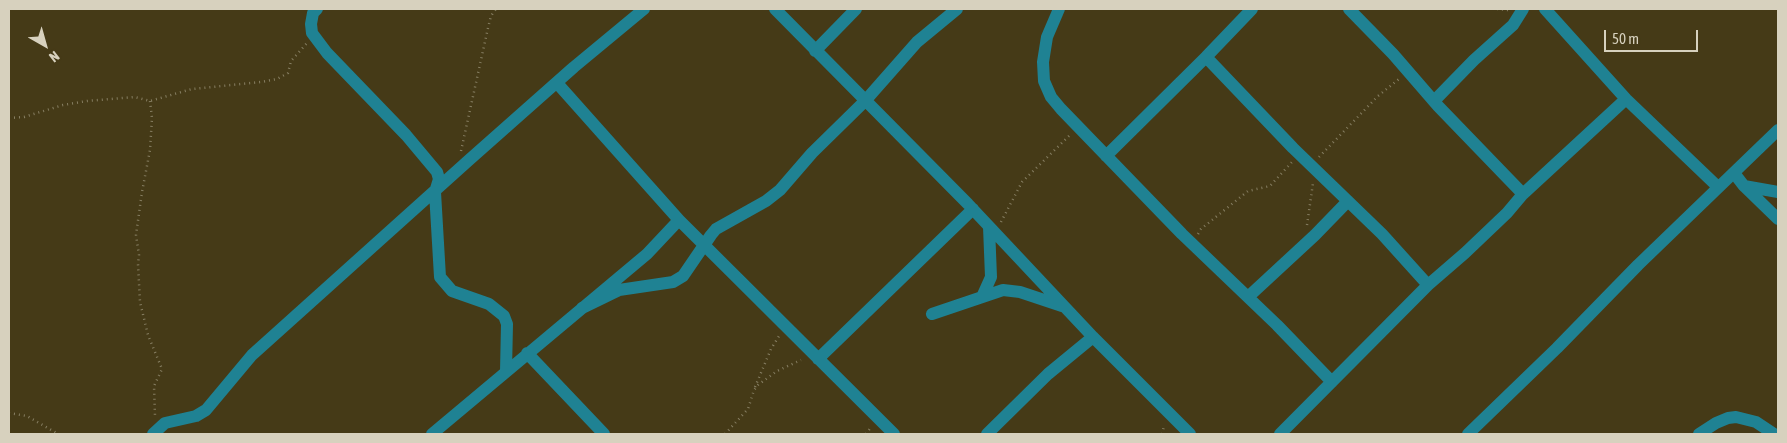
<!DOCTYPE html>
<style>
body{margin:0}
#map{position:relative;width:1787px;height:443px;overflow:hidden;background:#453a17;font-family:"Asap Condensed",sans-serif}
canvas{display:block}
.frame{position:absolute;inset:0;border:10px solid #d7d1be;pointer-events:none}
.north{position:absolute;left:20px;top:20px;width:50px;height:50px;-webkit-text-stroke:4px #453a17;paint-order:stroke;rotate:142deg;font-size:14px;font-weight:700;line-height:20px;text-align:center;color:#d7d1be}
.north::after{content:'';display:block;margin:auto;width:18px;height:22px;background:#d7d1be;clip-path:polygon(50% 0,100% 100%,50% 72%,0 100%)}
.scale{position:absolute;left:1604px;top:30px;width:94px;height:22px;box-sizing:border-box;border:2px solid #d7d1be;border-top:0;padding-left:6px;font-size:15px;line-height:18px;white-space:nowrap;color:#d7d1be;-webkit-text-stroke:4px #453a17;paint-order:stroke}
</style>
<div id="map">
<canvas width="1787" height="443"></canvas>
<div class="frame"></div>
<div class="north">N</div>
<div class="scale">50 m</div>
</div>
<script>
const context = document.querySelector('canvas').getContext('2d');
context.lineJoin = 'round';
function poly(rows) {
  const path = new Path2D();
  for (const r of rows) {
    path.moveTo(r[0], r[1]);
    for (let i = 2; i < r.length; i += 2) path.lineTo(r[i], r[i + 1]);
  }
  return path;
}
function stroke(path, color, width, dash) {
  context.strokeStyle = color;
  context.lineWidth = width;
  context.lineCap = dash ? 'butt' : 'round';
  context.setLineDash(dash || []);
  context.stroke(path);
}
stroke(poly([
 [1497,9,1508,10],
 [150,101,152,118,150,150,142,192,136,235,139,255,138,264,140,302,148,335,162,369,154,386,155,416],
 [9,118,24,117,63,105,87,101,135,97,150,101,192,89,261,82,277,79,288,73,291,61,307,43],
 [461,151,488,28,491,16,496,9],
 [1319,157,1378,96,1399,79],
 [1001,222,1022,182,1070,135],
 [1307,225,1313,183],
 [1198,234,1201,229,1248,191,1270,186,1292,162],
 [755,387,771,349,779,336],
 [9,413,27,416,58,434],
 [725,434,748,409,754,390,758,385,777,371,801,360],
 [866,434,871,427],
 [1162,434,1164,426]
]), '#867e62', 2.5, [1, 4]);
stroke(poly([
 [317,9,313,13,311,24,312,33,327,53,406,135,437,172,439,179,435,192,440,277,452,291,489,304,504,316,507,324,506,371],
 [775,9,968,204,1093,337,1190,434],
 [1059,9,1047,37,1043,62,1044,81,1051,97,1061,109,1182,234,1277,325,1332,382],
 [1349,9,1393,54,1438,106,1523,194],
 [1545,9,1626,99,1718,187],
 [815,51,856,9],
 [1206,57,1293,148,1382,234,1428,285],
 [557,83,679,220,894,434],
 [1434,101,1474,60,1513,25,1523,9],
 [1106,156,1206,57,1252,9],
 [1734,173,1744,186,1778,219],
 [1744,186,1778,192],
 [982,297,991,277,989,227],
 [1248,297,1315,235,1348,201],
 [582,308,619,290,673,282,683,276,711,235,716,229,766,201,780,190,812,153,865,101,917,42,957,9],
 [932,314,1003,290,1020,292,1062,306],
 [527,353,604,434],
 [818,359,973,209],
 [153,434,165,423,196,416,206,410,252,355,469,160,574,67,644,9],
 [432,434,647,254,679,220],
 [987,434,1048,374,1093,337],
 [1280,434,1428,285,1465,253,1507,213,1523,194,1626,99],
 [1468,434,1557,348,1638,265,1778,130],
 [1699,434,1716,423,1728,418,1736,417,1756,422,1774,434]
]), '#1f8293', 12);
</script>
